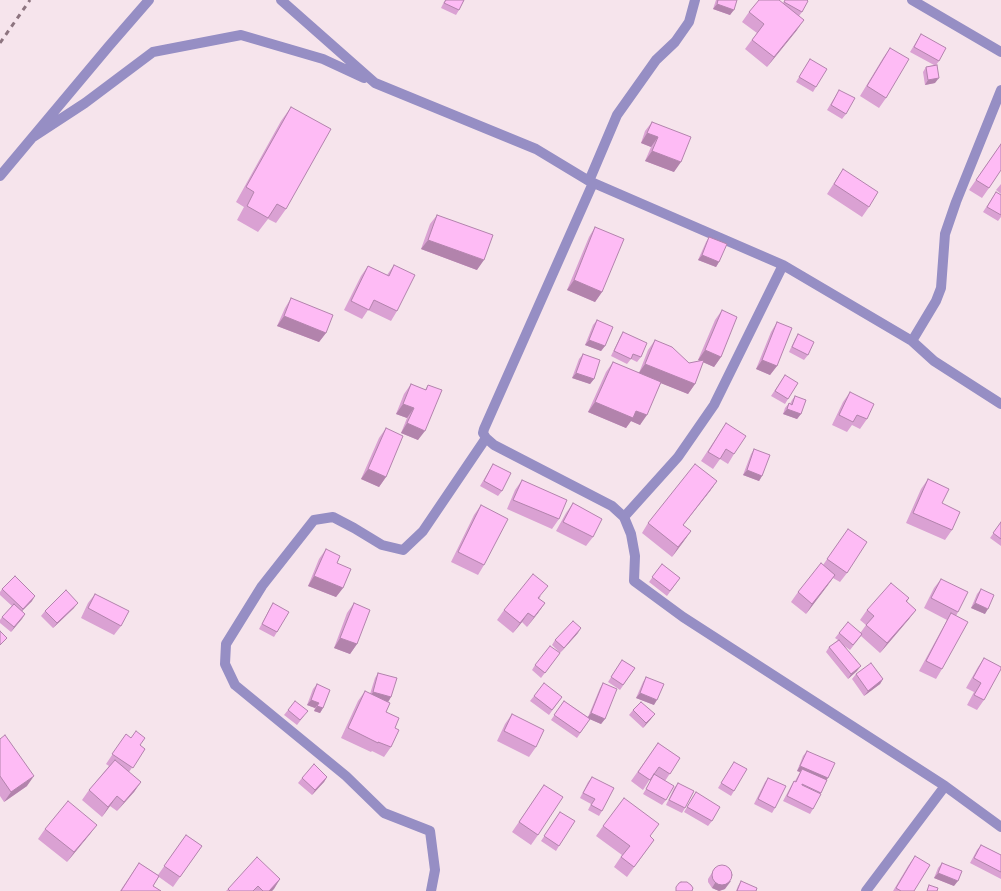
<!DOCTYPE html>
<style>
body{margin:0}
canvas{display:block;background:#f6e4ec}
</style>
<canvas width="1001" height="891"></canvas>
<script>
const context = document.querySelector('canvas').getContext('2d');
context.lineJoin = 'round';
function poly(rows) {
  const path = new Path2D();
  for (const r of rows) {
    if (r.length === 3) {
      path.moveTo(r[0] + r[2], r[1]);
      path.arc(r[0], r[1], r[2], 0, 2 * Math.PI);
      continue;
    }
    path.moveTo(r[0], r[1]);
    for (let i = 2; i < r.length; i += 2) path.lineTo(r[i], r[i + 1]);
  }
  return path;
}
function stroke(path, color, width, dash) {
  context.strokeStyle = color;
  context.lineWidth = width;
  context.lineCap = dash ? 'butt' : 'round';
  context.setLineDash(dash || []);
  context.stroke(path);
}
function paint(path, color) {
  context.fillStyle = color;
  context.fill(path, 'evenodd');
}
stroke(poly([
 [281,0,375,83,536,149,589,181,783,265,912,341,934,361,1001,404],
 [912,0,1001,52],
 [33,137,85,103,153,52,241,35,323,59,364,78],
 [0,176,109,46,149,0],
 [589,181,593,183,484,429,483,433,486,438,494,445,612,506,624,517,631,534,635,556,634,581,683,617,945,786],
 [589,181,617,115,656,60,675,42,689,22,695,0],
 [912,341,936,301,941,288,945,234,956,202,1001,90],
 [624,517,678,457,714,405,783,265],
 [431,891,435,870,430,831,384,813,346,776,235,685,225,664,226,644,262,586,314,520,333,517,354,528,382,545,403,550,423,531,486,438],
 [866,891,945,786,1001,827]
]), '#968ec4', 10);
stroke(poly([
 [0,43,30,0]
]), '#8d747f', 3, [5, 5]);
paint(poly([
 [445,0,464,0,459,10,456,15,441,8],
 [716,0,737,0,730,15,713,9],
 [785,0,807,0,802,12,799,16,797,30,767,67,745,49,757,33,742,22,749,12,783,3],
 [921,34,939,61,936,65,935,83,925,85,923,72,926,67,934,65,910,52],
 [890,48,886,98,879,108,860,96,883,58],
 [810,59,816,87,813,92,796,82],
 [839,90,846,114,842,119,827,110],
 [291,107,286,209,276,223,268,219,258,232,237,220,244,207,236,202,281,121],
 [652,122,674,172,645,161,651,147,641,143,645,131],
 [1001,144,989,188,982,198,969,190],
 [843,169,869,207,862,217,827,194],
 [1001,184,1001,194,996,190],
 [996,192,1001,195,1001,217,998,221,983,212],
 [437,215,477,270,421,249,430,224],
 [595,227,602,292,595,302,567,290,589,237],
 [709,237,719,262,716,267,698,260,706,242],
 [394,265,397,311,391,321,368,310,362,319,344,310,361,276,368,266,387,275],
 [291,298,326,333,319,342,277,326,285,308],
 [722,310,721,357,714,367,703,362,695,384,688,394,661,383,640,425,631,421,626,428,588,412,606,372,613,362,639,373,648,350,655,340,689,363,700,361,698,360,715,320],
 [597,320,605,346,601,351,585,345,593,325],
 [777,322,777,366,770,375,756,369,771,332],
 [623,332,641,357,637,362,631,359,627,364,611,356,620,337],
 [798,334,808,355,804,360,789,352,795,339],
 [583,354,594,379,590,384,572,378,579,359],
 [785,375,788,399,785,404,771,396],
 [411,384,425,390,428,385,418,440,401,433,407,418,396,414,404,394],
 [850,392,867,419,860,429,852,425,847,432,832,425,843,402],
 [795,396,801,414,797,419,783,414,785,408,789,403,790,404,792,400],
 [726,423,734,454,728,464,720,459,713,469,701,461],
 [386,428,386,477,379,487,361,479,379,438],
 [754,449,762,476,759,481,743,475,751,454],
 [493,464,502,491,498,496,480,486,490,469],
 [928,479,942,503,952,530,945,540,906,523,921,489],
 [522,480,559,519,552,529,507,509,515,490],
 [717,481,710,491,683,525,691,531,672,557,642,533,648,523],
 [573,503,593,537,586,546,556,531,566,513],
 [481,505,484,565,478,575,451,562,474,515],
 [1001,522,1001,546,990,538],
 [841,539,847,573,840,582,833,578,806,614,791,602,798,592,823,565],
 [326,549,337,563,343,588,336,597,308,586,319,559],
 [662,564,680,578,667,596,649,582],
 [941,579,958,612,956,616,942,669,936,679,919,671,947,620,924,608,934,588],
 [2,589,32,601,22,611,25,614,11,632,0,623,0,620,2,617,12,606,0,595,0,592],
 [981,589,985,614,971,608,977,594],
 [95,594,121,626,114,635,81,618,88,603],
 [541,596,539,599,545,603,538,613,527,627,522,622,513,633,497,620,504,610],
 [909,598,907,602,916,610,909,619,880,653,861,636,850,650,843,645,857,671,848,679,826,652,829,647,838,640,835,638,839,633,861,632,866,625,860,620,867,610],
 [273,603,277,632,274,637,259,629,270,608],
 [354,603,357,644,350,654,334,648,347,613],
 [74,608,53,628,41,616,45,611],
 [578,633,560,653,552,645,555,640],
 [560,653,541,678,532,670,535,665],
 [984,658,984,700,977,710,967,705,974,692,966,688,978,667],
 [622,660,635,668,620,690,608,682],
 [378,673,391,697,388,702,386,712,395,728,391,747,384,757,372,751,371,752,341,738,358,701,365,691,370,694,375,678],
 [856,674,883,679,880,684,864,696,852,679],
 [646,677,654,705,636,698,643,682],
 [603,683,605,719,601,724,590,719,577,738,551,720,564,701,588,717,600,688],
 [317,684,323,708,320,713,314,711,315,708,307,705,313,689],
 [534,696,562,697,549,715,530,701],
 [288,710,304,716,297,725,284,715],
 [633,710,651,719,643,728,629,715],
 [512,714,536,747,529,757,497,741,505,724],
 [126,734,145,749,129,772,141,782,134,792,117,811,110,806,102,817,82,800,89,790,109,766,106,764],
 [0,739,27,786,4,802,0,796],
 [658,743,680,758,665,781,666,800,662,805,643,794,653,777,652,776,643,790,631,781],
 [807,751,827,780,813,809,810,814,783,801,791,786,794,781,795,781,800,772,797,771,803,756],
 [734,762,734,791,731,796,718,788],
 [327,777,324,782,312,795,298,783,302,778],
 [592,777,602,811,599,816,588,810,591,804,580,798,588,782],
 [768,778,775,808,772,813,754,804,765,782],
 [678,783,685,808,682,813,666,805,674,788],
 [544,785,538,835,531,845,512,832],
 [696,792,712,821,708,826,684,812],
 [557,817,559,846,556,851,541,841],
 [603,826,650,836,654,840,627,877,614,867,622,855,596,836],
 [45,829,90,834,67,862,38,839],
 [186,835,202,846,173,887,159,877,153,886,161,891,120,891,139,863,158,875],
 [981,845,1001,855,1001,879,970,863,977,850],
 [915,856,914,891,893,891,908,866],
 [942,863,954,886,934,878,938,868],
 [715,868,725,889,719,891,712,888,708,882,708,879],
 [280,879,272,891,226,891,228,889],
 [741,881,756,891,736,891,738,886]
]), '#daa1d3');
paint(poly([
 [717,4,734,10,730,15,713,9],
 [804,20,797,30,767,67,774,57],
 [939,78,935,83,925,85,928,80],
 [647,133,658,137,651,147,641,143],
 [652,151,681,162,674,172,645,161],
 [428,240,484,260,477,270,421,249],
 [702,255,719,262,716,267,698,260],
 [574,280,602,292,595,302,567,290],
 [284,316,326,333,319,342,277,326],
 [589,340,605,346,601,351,585,345],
 [705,350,721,357,714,367,698,360],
 [762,360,777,366,770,375,756,369],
 [645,364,695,384,688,394,638,374],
 [576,373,594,379,590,384,572,378],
 [595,402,636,411,647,415,640,425,631,421,626,428,588,412],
 [403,404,414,408,407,418,396,414],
 [787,409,801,414,797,419,783,414],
 [407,423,425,431,418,440,401,433],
 [368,469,386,477,379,487,361,479],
 [747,470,762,476,759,481,743,475],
 [717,481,710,491,676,534,683,525],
 [691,531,684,541,672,557,678,547],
 [835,575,828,585,806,614,812,604],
 [314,576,343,588,336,597,308,586],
 [35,596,32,601,19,614,23,609],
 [78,603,74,608,53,628,57,623],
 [545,603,538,613,527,627,534,617],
 [975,603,988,609,985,614,971,608],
 [916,610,909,619,880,653,887,643],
 [528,613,522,622,513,633,520,623],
 [25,614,22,619,11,632,14,627],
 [581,628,578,633,560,653,564,648],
 [340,638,357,644,350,654,334,648],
 [861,666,857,671,848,679,851,674],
 [883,679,880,684,864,696,868,691],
 [373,692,391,697,388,702,370,697],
 [640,693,657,700,654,705,636,698],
 [311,700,319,703,315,708,307,705],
 [317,706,323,708,320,713,314,711],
 [591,713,605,719,601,724,587,718],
 [655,714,651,719,643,728,646,723],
 [800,766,828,778,825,783,802,769,800,772,797,771],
 [34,776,27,786,4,802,11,792],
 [327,777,324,782,312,795,315,790],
 [141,782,134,792,117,811,124,802],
 [117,796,110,806,102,817,108,807],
 [97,825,90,834,67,862,74,852],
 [938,873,958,881,954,886,934,878],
 [280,879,274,889,272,891,269,891],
 [731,881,725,889,719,891,712,888,715,883]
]), '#b283ac');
const building = poly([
 [446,0,464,0,459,10,444,3,446,0],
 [718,0,737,0,734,10,717,4,718,0],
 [759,0,779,0,804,20,774,57,752,40,764,24,749,12,759,0],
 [785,0,807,0,808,1,802,12,784,2,785,0],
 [921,34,946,48,939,61,914,47,921,34],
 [890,48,909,59,886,98,867,86,890,48],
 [810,59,827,69,816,87,799,77,810,59],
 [937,65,939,78,928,80,926,67,937,65],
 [839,90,855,98,846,114,831,105,839,90],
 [291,107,331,129,286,209,277,204,268,218,247,206,254,192,246,187,291,107],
 [652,122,691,137,681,162,652,151,658,137,647,133,652,122],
 [1001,144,1001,170,989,188,976,180,1001,144],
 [843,169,878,192,869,207,834,184,843,169],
 [996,192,1001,195,1001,215,987,207,996,192],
 [437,215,493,235,484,260,428,240,437,215],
 [595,227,624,239,602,292,574,280,595,227],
 [709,237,727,244,719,262,702,255,709,237],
 [394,265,415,275,397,311,374,300,369,310,351,301,368,266,389,276,394,265],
 [291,298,333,315,326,333,284,316,291,298],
 [722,310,737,317,721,357,705,350,722,310],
 [597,320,613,327,605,346,589,340,597,320],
 [777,322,792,328,777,366,762,360,777,322],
 [623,332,647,343,641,357,633,354,631,359,614,351,623,332],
 [798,334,814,342,808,355,792,347,798,334],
 [655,340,672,347,689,363,704,360,695,384,645,364,655,340],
 [583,354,600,360,594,379,576,373,583,354],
 [613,362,661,382,647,415,636,411,633,418,595,402,613,362],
 [785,375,798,383,788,399,775,391,785,375],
 [411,384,426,390,428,385,442,390,425,431,407,423,414,408,403,404,411,384],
 [850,392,874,404,867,419,857,415,853,422,839,415,850,392],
 [795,396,806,400,801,414,787,409,789,403,792,405,795,396],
 [726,423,746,436,734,454,726,449,720,459,708,452,726,423],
 [386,428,403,436,386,477,368,469,386,428],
 [754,449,770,455,762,476,747,470,754,449],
 [493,464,511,473,502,491,484,481,493,464],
 [695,464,717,481,683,525,691,531,678,547,648,523,695,464],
 [928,479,949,489,942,503,960,512,952,530,913,513,928,479],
 [522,480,567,500,559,519,513,500,522,480],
 [573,503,602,519,593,537,563,522,573,503],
 [481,505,508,519,484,565,458,552,481,505],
 [1001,522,1001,539,993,533,1001,522],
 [848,529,867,542,847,573,827,559,848,529],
 [326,549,340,556,337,563,351,569,343,588,314,576,326,549],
 [821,563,835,575,812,604,798,592,821,563],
 [662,564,680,578,670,591,652,577,662,564],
 [533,574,548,586,538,598,545,603,534,617,528,613,520,623,504,610,533,574],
 [15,576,35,596,23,609,2,589,15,576],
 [941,579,968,592,958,612,931,598,941,579],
 [891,583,909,598,906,601,916,610,887,643,866,625,874,616,867,610,891,583],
 [981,589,994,595,988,609,975,603,981,589],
 [66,590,78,603,57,623,45,611,66,590],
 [95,594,129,611,121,626,88,608,95,594],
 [273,603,289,612,277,632,262,624,273,603],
 [354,603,370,610,357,644,340,638,354,603],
 [14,604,25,614,14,627,2,617,14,604],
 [951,613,968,622,942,669,926,661,951,613],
 [573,621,581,628,564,648,555,640,573,621],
 [848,622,862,634,853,645,839,633,848,622],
 [0,631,7,638,0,645,0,631],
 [839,640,861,666,851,674,829,647,839,640],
 [550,646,560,653,545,673,535,665,550,646],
 [984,658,1001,667,1001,669,984,700,974,695,981,683,973,678,984,658],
 [622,660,635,668,623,685,611,677,622,660],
 [871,663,883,679,868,691,856,674,871,663],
 [378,673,397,678,391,697,373,692,378,673],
 [646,677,664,684,657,700,640,693,646,677],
 [544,683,562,697,552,710,534,696,544,683],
 [603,683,617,689,605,719,591,713,603,683],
 [317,684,330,690,323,708,317,706,319,703,311,700,317,684],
 [365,691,390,703,386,712,399,718,395,728,399,730,391,747,378,742,378,743,348,728,365,691],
 [295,701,308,711,300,720,288,710,295,701],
 [564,701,590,719,580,733,554,715,564,701],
 [641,702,655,714,646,723,633,710,641,702],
 [512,714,544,730,536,747,504,731,512,714],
 [136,731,145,738,140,745,145,749,133,768,112,754,126,734,131,738,136,731],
 [5,735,34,776,11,792,0,776,0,739,5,735],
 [658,743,680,758,670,774,659,767,650,780,638,772,658,743],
 [807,751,835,763,828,778,800,766,807,751],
 [115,760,141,782,124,802,117,796,108,807,89,790,115,760],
 [734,762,747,769,734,791,721,783,734,762],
 [314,764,327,777,315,790,302,778,314,764],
 [802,769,827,780,821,793,802,784,802,785,821,794,813,809,787,796,794,781,796,782,802,769],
 [654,774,674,786,666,800,646,789,654,774],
 [592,777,614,788,602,811,591,805,595,799,583,793,592,777],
 [768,778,786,786,775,808,758,799,768,778],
 [678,783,694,791,685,808,669,800,678,783],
 [544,785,563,797,538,835,519,822,544,785],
 [696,792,720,807,712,821,687,807,696,792],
 [624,798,659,824,650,836,654,840,634,867,621,857,630,846,603,826,624,798],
 [68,801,97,825,74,852,45,829,68,801],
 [560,812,575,821,559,846,544,836,560,812],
 [186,835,202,846,180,877,164,866,186,835],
 [981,845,1001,855,1001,872,974,858,981,845],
 [915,856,930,865,914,891,901,891,896,888,915,856],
 [257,857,280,879,269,891,263,891,258,886,253,891,230,891,228,889,257,857],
 [139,863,159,876,153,886,161,891,121,891,139,863],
 [942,863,962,871,958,881,938,873,942,863],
 [722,875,10],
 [741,881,757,888,756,891,737,891,741,881],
 [681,882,687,882,691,885,693,888,692,891,676,891,676,887,679,883,681,882],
 [929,885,938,888,937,891,927,891,929,885]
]);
paint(building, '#febbf5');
stroke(building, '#b283ac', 1);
</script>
